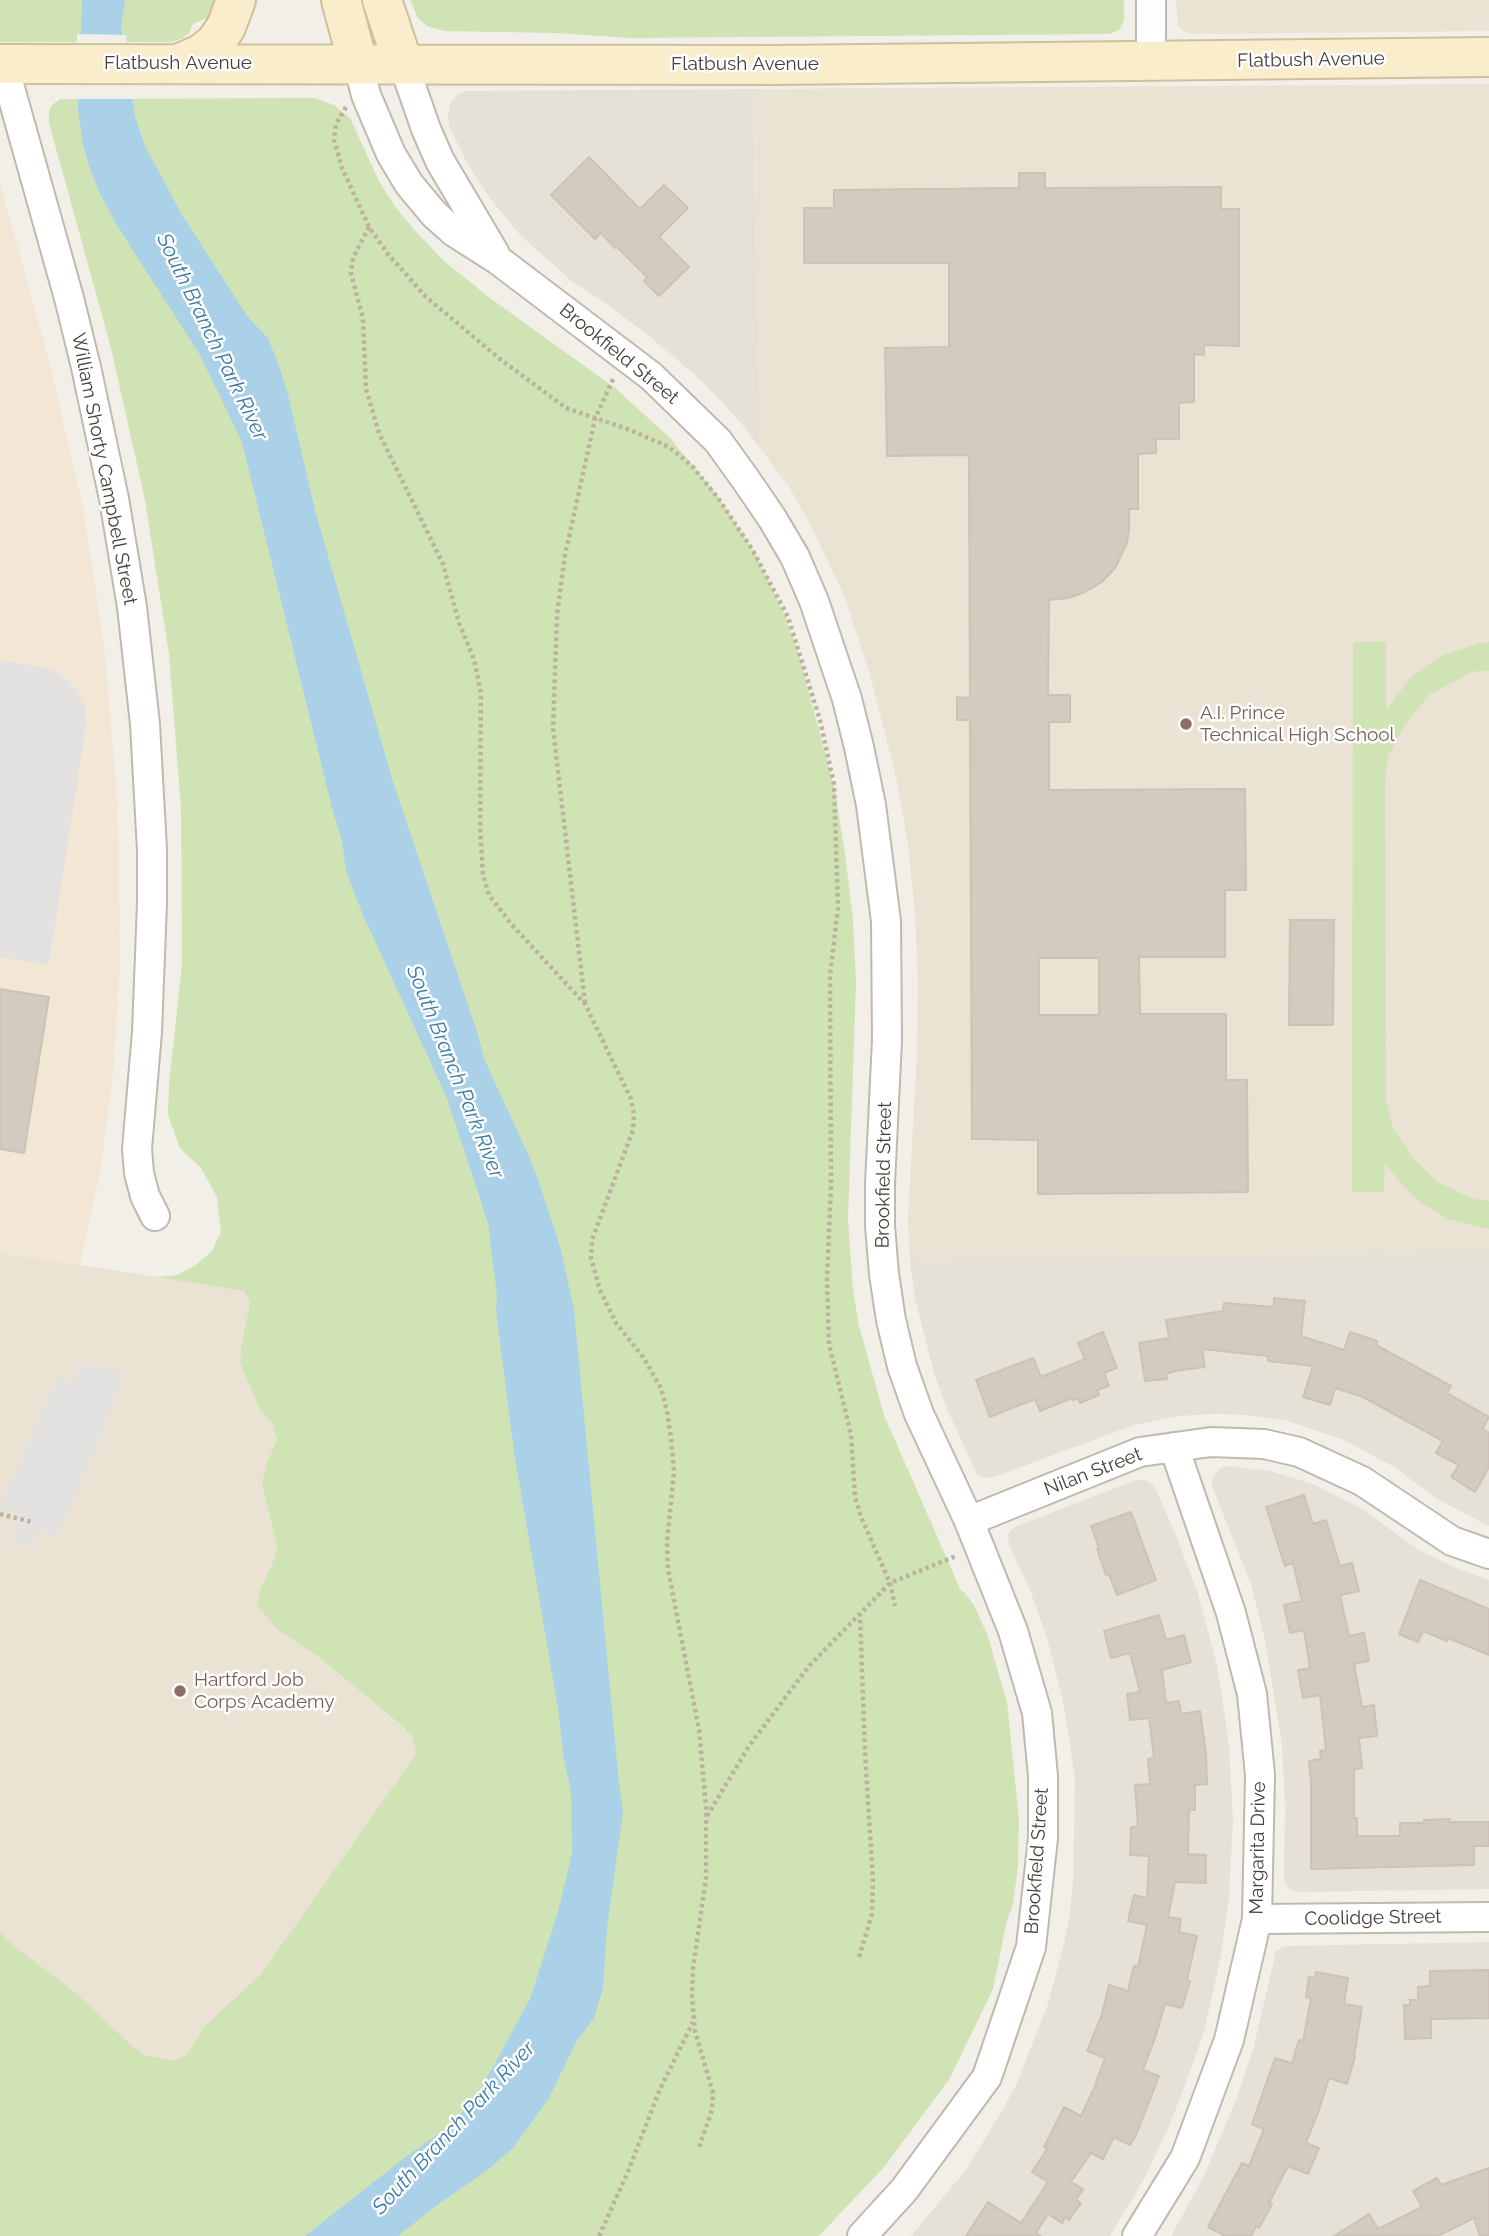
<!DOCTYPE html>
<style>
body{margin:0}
canvas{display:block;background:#f2efe8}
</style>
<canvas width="1489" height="2236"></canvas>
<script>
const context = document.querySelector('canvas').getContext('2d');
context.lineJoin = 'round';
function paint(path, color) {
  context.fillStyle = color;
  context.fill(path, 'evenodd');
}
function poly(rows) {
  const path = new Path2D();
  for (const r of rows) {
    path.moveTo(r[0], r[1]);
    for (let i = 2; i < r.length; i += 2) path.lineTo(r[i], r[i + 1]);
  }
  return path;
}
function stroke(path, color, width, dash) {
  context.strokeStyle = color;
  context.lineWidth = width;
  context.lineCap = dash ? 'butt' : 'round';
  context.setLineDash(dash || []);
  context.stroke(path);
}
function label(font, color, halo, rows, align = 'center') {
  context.font = font + ' Raleway,sans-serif';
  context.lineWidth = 5;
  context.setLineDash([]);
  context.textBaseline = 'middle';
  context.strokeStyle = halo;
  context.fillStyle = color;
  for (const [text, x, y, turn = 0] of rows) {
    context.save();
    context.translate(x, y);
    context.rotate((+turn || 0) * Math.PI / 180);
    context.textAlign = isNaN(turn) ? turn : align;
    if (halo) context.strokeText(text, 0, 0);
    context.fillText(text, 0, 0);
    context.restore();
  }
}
paint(poly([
 [754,89,760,448,741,423,704,383,654,340,607,304,574,283,520,235,489,197,468,165,449,126,448,116,451,102,458,94,465,91],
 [1489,1251,1489,1526,1437,1499,1394,1467,1344,1440,1288,1421,1248,1415,1213,1414,1179,1416,1134,1425,994,1477,986,1478,977,1474,947,1409,934,1373,915,1299,910,1261],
 [1228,1466,1270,1471,1313,1484,1362,1509,1419,1550,1458,1569,1489,1580,1489,1889,1299,1892,1289,1889,1284,1881,1285,1806,1282,1746,1266,1645,1251,1584,1212,1486,1213,1477,1219,1469],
 [1139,1479,1148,1481,1155,1487,1176,1535,1198,1594,1217,1665,1229,1744,1233,1821,1229,1898,1221,1955,1204,2032,1184,2088,1167,2131,1144,2179,1110,2236,911,2236,965,2171,1001,2113,1017,2083,1048,2004,1064,1944,1070,1911,1073,1882,1075,1778,1063,1701,1048,1641,1030,1590,1009,1545,1008,1535,1014,1527],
 [1489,1942,1489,2236,1171,2236,1203,2178,1236,2100,1254,2046,1276,1951,1284,1946]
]), '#e6e1d7');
paint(poly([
 [0,183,50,364,84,512,106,661,118,812,120,964,114,1065,101,1166,80,1265,0,1253]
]), '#f2e6d5');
paint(poly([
 [1176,0,1489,0,1489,31,1192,34,1182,30,1178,26],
 [1489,84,1489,1251,910,1261,908,1219,917,1051,918,983,915,914,908,845,896,777,869,671,844,595,809,522,789,487,760,448,754,89],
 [0,1253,244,1290,250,1303,241,1347,240,1363,261,1412,272,1423,277,1439,265,1468,262,1483,277,1546,273,1562,260,1590,278,1630,317,1656,401,1726,413,1738,416,1754,261,1974,204,2027,188,2054,175,2061,145,2055,132,2046,75,1992,8,1941,0,1932]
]), '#eae3d4');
paint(poly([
 [0,0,217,0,209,17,193,24,189,33,183,38,172,42,0,42],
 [410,0,1124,0,1124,21,1119,30,1109,34,630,38,556,33,444,31,427,26,418,18],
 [315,98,334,105,350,118,379,181,396,208,416,232,445,262,490,298,615,388,669,437,715,492,755,553,786,618,798,652,835,790,845,854,853,919,856,983,848,1219,853,1290,859,1326,884,1415,961,1591,964,1592,974,1605,987,1634,1007,1702,1019,1820,1018,1867,1013,1904,1007,1920,993,1989,950,2078,885,2166,819,2236,0,2236,0,1932,8,1941,75,1992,132,2046,145,2055,175,2061,188,2054,204,2027,261,1974,416,1754,413,1738,402,1726,317,1656,278,1630,258,1606,260,1590,273,1562,277,1546,262,1483,265,1468,277,1439,272,1423,261,1412,240,1363,241,1347,250,1303,244,1291,157,1277,177,1275,196,1265,212,1251,221,1232,217,1197,201,1168,180,1148,168,1115,169,1084,182,964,181,809,169,654,145,500,111,348,49,123,49,111,51,106,60,99],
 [1353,642,1386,642,1386,711,1410,678,1442,656,1480,643,1489,642,1489,671,1472,672,1429,695,1404,726,1388,756,1385,783,1386,1100,1393,1128,1414,1159,1436,1181,1473,1199,1489,1201,1489,1229,1449,1219,1421,1203,1403,1186,1385,1163,1384,1192,1352,1192]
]), '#cfe3b5');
paint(poly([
 [0,660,52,669,65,677,76,689,85,704,86,725,49,965,0,957],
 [76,1363,122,1372,116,1395,93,1454,57,1536,40,1530,32,1548,12,1540,19,1515,0,1507,57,1378,74,1382,76,1378]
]), '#e4e2e0');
paint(poly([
 [82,0,125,0,121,27,126,62,135,116,145,146,181,213,247,316,268,338,279,366,288,395,316,514,393,782,477,1032,485,1061,529,1156,540,1185,561,1250,574,1310,619,1783,623,1812,607,1928,603,1989,594,2018,576,2042,549,2098,513,2148,489,2169,437,2205,398,2236,305,2236,403,2159,455,2122,483,2085,530,1999,558,1912,572,1854,571,1790,564,1760,558,1708,514,1452,496,1311,497,1296,488,1223,447,1098,362,913,346,871,342,841,333,812,242,442,200,355,118,227,100,194,90,169,83,144,78,109]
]), '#abd1e9');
paint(poly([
 [77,34,126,35,135,99,76,99]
]), '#f2efe8');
const building = poly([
 [589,157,640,209,664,185,688,208,659,237,689,267,659,296,644,281,647,277,616,246,615,248,601,233,595,239,551,195,589,157],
 [1019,173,1045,173,1045,188,1221,187,1221,209,1239,209,1239,346,1204,345,1204,355,1194,354,1194,402,1179,403,1179,439,1156,439,1156,453,1138,454,1138,509,1129,509,1129,528,1127,543,1115,568,1102,582,1085,592,1068,598,1049,600,1048,695,1070,695,1070,722,1049,722,1049,790,1245,789,1246,890,1225,890,1225,957,1139,957,1140,1014,1226,1014,1226,1080,1247,1080,1248,1192,1038,1194,1038,1140,972,1139,970,720,957,720,957,697,970,698,969,455,887,456,885,348,949,347,949,263,804,263,804,208,834,208,834,190,1019,188,1019,173],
 [1039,958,1099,958,1099,1015,1039,1015,1039,958],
 [1290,920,1334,920,1333,1025,1289,1025,1290,920],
 [0,989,49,997,24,1153,0,1149,0,989],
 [1274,1298,1305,1301,1301,1336,1344,1350,1350,1332,1377,1341,1376,1345,1451,1386,1447,1393,1489,1417,1482,1429,1489,1433,1489,1467,1475,1492,1451,1477,1459,1465,1436,1453,1443,1441,1363,1397,1335,1388,1330,1405,1303,1397,1313,1366,1268,1361,1268,1356,1202,1349,1205,1367,1175,1371,1166,1374,1167,1379,1145,1381,1139,1343,1169,1338,1166,1320,1223,1311,1224,1303,1274,1307,1274,1298],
 [1103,1332,1117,1368,1104,1373,1109,1386,1097,1390,1099,1395,1080,1403,1078,1398,1073,1400,1072,1398,1040,1411,1035,1399,990,1417,976,1380,1033,1358,1041,1377,1085,1359,1078,1343,1103,1332],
 [1304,1495,1313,1524,1326,1520,1340,1566,1352,1563,1359,1591,1340,1595,1349,1636,1364,1633,1369,1661,1354,1664,1362,1707,1374,1705,1377,1736,1359,1738,1362,1768,1354,1769,1354,1818,1357,1818,1357,1836,1400,1836,1400,1823,1424,1823,1424,1820,1450,1819,1450,1822,1489,1822,1489,1846,1474,1846,1474,1865,1311,1869,1311,1783,1309,1761,1321,1759,1320,1751,1326,1750,1320,1695,1303,1698,1298,1670,1310,1668,1304,1630,1290,1633,1284,1605,1302,1601,1293,1563,1285,1566,1266,1507,1304,1495],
 [1131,1512,1156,1580,1117,1595,1109,1574,1106,1575,1097,1549,1099,1548,1091,1526,1131,1512],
 [1420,1580,1489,1609,1489,1655,1448,1638,1447,1641,1423,1631,1418,1642,1399,1634,1420,1580],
 [1159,1615,1166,1640,1184,1635,1191,1662,1162,1670,1166,1703,1179,1701,1181,1714,1200,1711,1206,1755,1207,1784,1195,1785,1195,1810,1189,1810,1188,1854,1206,1855,1206,1883,1175,1882,1168,1917,1181,1919,1179,1932,1197,1936,1187,1980,1190,1981,1182,2008,1165,2004,1156,2035,1143,2070,1159,2076,1136,2135,1130,2145,1114,2137,1103,2159,1091,2153,1071,2182,1083,2189,1076,2200,1081,2203,1069,2220,1065,2217,1062,2223,1048,2214,1036,2233,1041,2236,966,2236,988,2202,1021,2223,1048,2182,1032,2172,1047,2149,1044,2147,1064,2107,1081,2116,1097,2082,1096,2082,1105,2058,1087,2051,1101,2017,1109,1985,1128,1991,1134,1966,1138,1967,1147,1925,1128,1921,1134,1895,1147,1898,1149,1856,1130,1855,1131,1827,1138,1827,1135,1785,1150,1784,1148,1759,1154,1758,1149,1718,1130,1720,1127,1694,1140,1692,1130,1653,1111,1658,1104,1631,1159,1615],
 [1489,1970,1489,2018,1431,2019,1431,2038,1405,2039,1404,2005,1410,2005,1410,2000,1418,2000,1418,1987,1430,1986,1430,1971,1489,1970],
 [1316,1972,1348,1978,1344,2004,1362,2007,1354,2056,1355,2057,1347,2084,1329,2078,1319,2110,1306,2143,1319,2148,1308,2174,1288,2166,1269,2203,1272,2204,1259,2228,1256,2226,1251,2236,1225,2236,1208,2227,1242,2163,1249,2166,1264,2129,1252,2124,1275,2058,1292,2063,1299,2040,1303,2041,1311,1998,1306,1997,1309,1977,1315,1978,1316,1972],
 [1489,2168,1489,2236,1480,2236,1474,2218,1438,2236,1334,2236,1369,2214,1378,2229,1422,2207,1413,2191,1437,2178,1441,2185,1489,2168]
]);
paint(building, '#d3cbbf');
stroke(building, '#cdc2b3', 2);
const street = poly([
 [1151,62,1151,0],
 [3,63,69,298,86,367,114,499,132,607,145,724,152,850,152,903,147,1032,137,1149,139,1173,145,1196,155,1216],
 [358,63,366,95,391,154,409,184,434,214,454,232,498,260,651,376,718,441,746,480,772,518,795,557,814,601,847,699,859,747,871,805,886,921,887,1040,880,1184,880,1226,884,1274,891,1320,902,1366,919,1414,969,1521,1013,1631,1037,1713,1043,1776,1043,1838,1031,1947,987,2077,904,2190,862,2236],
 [403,63,426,129,440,161,495,254],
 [969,1521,1140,1452,1211,1442,1264,1444,1299,1452,1362,1481,1452,1541,1489,1554],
 [1257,1919,1489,1917],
 [1137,2236,1185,2158,1229,2040,1257,1919,1260,1775,1252,1694,1231,1613,1174,1447]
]);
const secondary = poly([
 [341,0,358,63],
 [382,0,403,63],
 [180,63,201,54,215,43,226,27,236,0],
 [0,64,776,65,1489,57]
]);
stroke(street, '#c0b9af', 32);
stroke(secondary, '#cec09c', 42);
stroke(poly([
 [346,107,336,124,334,140,342,168,369,227,388,254,426,297,500,359,566,408,630,430,669,447,692,466,718,498,752,549,788,617,820,720,834,784,838,908,830,975,831,1187,827,1279,829,1344,851,1434,855,1497,861,1517,890,1583,895,1606],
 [369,227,353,258,351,273,363,319,366,389,379,433,443,564,459,623,474,659,481,694,480,828,483,875,489,895,512,925,585,1004,631,1099,634,1114,633,1130,592,1240,591,1258,600,1290,616,1323,643,1357,661,1388,667,1411,671,1439,674,1471,667,1543,668,1569,699,1730,706,1807,706,1878,693,1969,692,1997,695,2031,713,2093,712,2110,698,2150],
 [585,1003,553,728,557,615,565,555,595,419,614,377],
 [0,1514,32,1522],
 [707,1816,749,1746,809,1666,890,1583,956,1556],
 [859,1957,872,1914,873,1881,865,1753,860,1614],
 [599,2236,627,2174,660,2089,693,2022]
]), '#bdb29e', 4.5, [3.5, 3.5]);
stroke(street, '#fff', 28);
stroke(secondary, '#f9edcb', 38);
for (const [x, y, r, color] of [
 [1186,724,7,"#8d6e63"],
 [180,1691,7,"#8d6e63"]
]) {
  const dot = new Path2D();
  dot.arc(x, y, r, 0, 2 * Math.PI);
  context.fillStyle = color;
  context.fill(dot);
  stroke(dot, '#fff', 2.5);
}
label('19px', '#454038', '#fff', [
 ["Flatbush Avenue",1311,60,-1],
 ["Flatbush Avenue",178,63],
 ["Flatbush Avenue",745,64],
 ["Brookfield Street",619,354,39],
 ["William Shorty Campbell Street",104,469,79],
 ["Brookfield Street",884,1175,-89],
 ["Nilan Street",1093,1472,-21],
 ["Margarita Drive",1258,1848,-89],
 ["Brookfield Street",1037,1861,-86],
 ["Coolidge Street",1373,1918,-1]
]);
label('19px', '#785e54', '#fff', [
 ["A.I. Prince",1200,713],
 ["Technical High School",1200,735],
 ["Hartford Job",194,1680],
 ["Corps Academy",194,1702]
], 'left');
label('italic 21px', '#3b7ba6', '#fff', [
 ["South Branch Park River",212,337,64],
 ["South Branch Park River",455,1072,68],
 ["South Branch Park River",454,2128,-47]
]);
</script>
